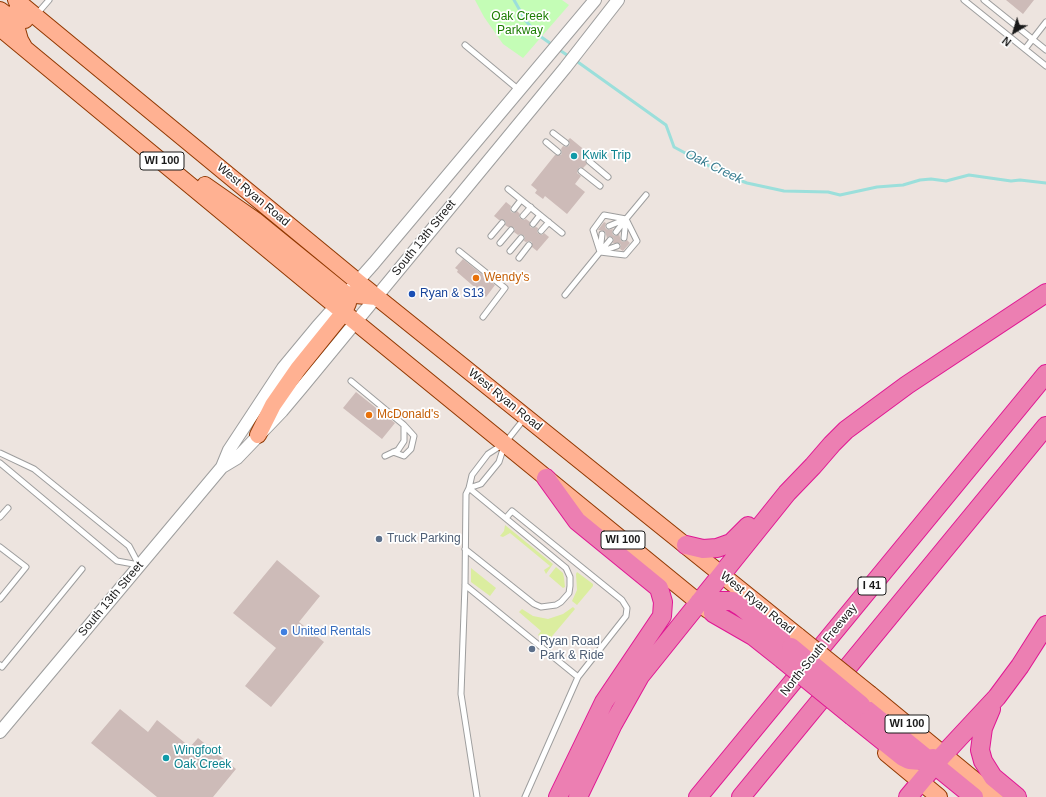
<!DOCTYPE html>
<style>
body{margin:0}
#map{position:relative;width:1046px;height:797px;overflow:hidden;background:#ede4df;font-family:Helvetica,sans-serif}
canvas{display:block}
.north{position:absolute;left:994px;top:12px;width:40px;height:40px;-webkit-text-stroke:3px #fff;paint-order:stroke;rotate:218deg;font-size:11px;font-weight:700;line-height:16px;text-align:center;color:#1a1a1a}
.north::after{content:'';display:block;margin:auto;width:14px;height:18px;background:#1a1a1a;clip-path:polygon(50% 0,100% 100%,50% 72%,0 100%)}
</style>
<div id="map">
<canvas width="1046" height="797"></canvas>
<div class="north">N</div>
</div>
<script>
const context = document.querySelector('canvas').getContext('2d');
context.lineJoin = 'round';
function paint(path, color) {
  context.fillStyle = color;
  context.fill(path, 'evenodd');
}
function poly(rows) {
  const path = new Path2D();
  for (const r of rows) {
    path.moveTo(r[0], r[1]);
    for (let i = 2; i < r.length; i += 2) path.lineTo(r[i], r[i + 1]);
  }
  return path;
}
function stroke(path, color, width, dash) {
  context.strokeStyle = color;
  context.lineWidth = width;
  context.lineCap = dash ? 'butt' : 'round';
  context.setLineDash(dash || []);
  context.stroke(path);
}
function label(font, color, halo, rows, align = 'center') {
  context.font = font + ' Helvetica,sans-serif';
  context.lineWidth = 3.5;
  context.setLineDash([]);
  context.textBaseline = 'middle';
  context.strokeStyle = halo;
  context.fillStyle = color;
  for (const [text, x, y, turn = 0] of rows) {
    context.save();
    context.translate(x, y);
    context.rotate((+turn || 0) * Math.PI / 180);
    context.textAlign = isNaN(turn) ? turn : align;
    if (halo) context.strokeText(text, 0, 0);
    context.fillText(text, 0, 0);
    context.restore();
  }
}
paint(poly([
 [505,525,553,564,546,574,544,570,550,566,510,533,503,537,500,536,504,531],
 [556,567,563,573,564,578,565,587,563,588,549,576],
 [471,568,496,588,490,596,471,582],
 [577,572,593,584,593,586,577,605,572,601,577,590,576,574],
 [573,607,575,609,548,641,546,642,538,635,541,631,519,612,522,609,533,616,548,619,563,614]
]), '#dbed9f');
paint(poly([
 [475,0,562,0,569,5,523,58,503,44,484,17]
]), '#c4fdb6');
stroke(poly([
 [514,0,526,21,537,34,554,46],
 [558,49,570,57],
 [575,60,666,125,674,147,726,175,747,183,784,191,828,192,840,195,877,187,903,185,920,180,931,179,946,181,969,175,1011,181,1020,180,1046,183]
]), '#9bdfdb', 3);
paint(poly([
 [1006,0,1034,0,1023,14],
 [570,138,593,157,592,158,589,157,586,158,585,161,587,164,583,168,580,167,578,169,577,173,581,176,575,184,585,192,567,214,545,196,543,199,535,193,537,190,531,185,555,155,561,155,562,152,561,149,563,146,566,147,569,146,570,143,568,140],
 [506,202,511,206,510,209,511,212,514,213,517,211,520,214,519,217,521,219,524,220,526,219,530,222,530,227,533,228,536,227,538,228,537,232,539,234,542,235,544,233,549,237,537,251,532,247,532,242,529,241,526,242,524,241,525,237,523,235,520,234,518,235,514,232,515,229,513,227,508,227,505,225,506,222,504,220,499,220,494,216],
 [604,222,606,223,605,226,606,229,609,230,613,229,612,232,613,235,616,236,619,234,621,241,624,242,627,240,630,243,623,251,620,249,621,245,619,243,613,243,614,239,612,237,609,236,607,238,605,231,598,230],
 [463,259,495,285,486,297,457,272,458,270,455,268],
 [356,392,395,423,382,439,343,408],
 [277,560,320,596,299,622,324,642,271,707,245,686,276,648,233,613],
 [120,709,148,732,157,720,190,747,198,738,236,769,213,797,157,797,91,743]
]), '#cdbbb8');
const service = poly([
 [964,0,1046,66],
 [984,0,1046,50],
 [36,15,49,0],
 [465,45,519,90],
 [1025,49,1046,22],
 [553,133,566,143],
 [546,142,558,152],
 [589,161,608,177],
 [581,171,600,186],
 [508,189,562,233],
 [514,209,521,200],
 [523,216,531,207],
 [533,224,540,215],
 [609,226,626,219,624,238],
 [541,231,549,222],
 [602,234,600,252,617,246],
 [491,236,502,223],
 [500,243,511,230],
 [459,251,505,288,483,317],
 [510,251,521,238],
 [601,251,610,240],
 [600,252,593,230,604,215,626,219,616,232],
 [519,258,529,245],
 [565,295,600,252,625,255,637,241,626,219,646,195],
 [351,381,404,425,404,441,398,450,385,456],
 [393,452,404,456,411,449,414,436,404,425],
 [0,453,34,469,129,546,139,565],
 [0,463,117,561,139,565],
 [0,517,8,508],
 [506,518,512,511,622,600,627,608,626,616,578,677,525,797],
 [0,547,26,567,0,599],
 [465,549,534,604,541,607,556,605,561,602,569,593,570,586,570,577,566,568,469,488,481,484,499,462,504,446],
 [465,585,578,677],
 [0,665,2,667,82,569],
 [477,797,461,694,465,585,466,494,469,488,472,475,488,454,505,443,524,419]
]);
const tertiary = poly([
 [222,467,229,450,283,368,317,327,374,263,595,0],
 [0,732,222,467,237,458,282,411,303,386,565,68,618,0]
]);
const primary = poly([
 [16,0,358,282,798,636],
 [19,3,17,10,16,26,20,40,24,47],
 [0,10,12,19,25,20],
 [0,28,336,306,708,610],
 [205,185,255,220,346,294,376,297],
 [258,435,273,405,298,369,344,312,348,303],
 [870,694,995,797],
 [886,753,939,797]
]);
const motorway = poly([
 [546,478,577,521,659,588,663,602,662,616,604,702,558,797],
 [686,545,703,549,717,548,731,543,748,526],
 [699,602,719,601,732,601,740,606,791,647],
 [713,613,753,636,782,659],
 [861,705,974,797],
 [991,709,983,728,980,750,983,761,993,777,1017,797],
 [852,716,903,757,909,760,921,761,933,758],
 [578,797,613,724,640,676,787,493,813,466,832,444,846,430,907,385,1046,293],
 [698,797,1046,374],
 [741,797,1046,426],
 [908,797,943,755,997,697,1020,666,1046,625]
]);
stroke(service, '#9e9e9e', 7);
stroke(tertiary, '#9e9e9e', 14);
stroke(primary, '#913800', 18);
stroke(motorway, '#e01794', 20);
stroke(service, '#fff', 5);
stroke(tertiary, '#fff', 12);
stroke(primary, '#ffb192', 16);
stroke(motorway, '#ec7fb2', 18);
const primaryBridge = poly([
 [798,636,870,694]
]);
const motorwayBridge = poly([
 [791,647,861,705],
 [782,659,852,716]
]);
stroke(primaryBridge, '#913800', 18, []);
stroke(motorwayBridge, '#e01794', 20, []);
stroke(primaryBridge, '#ffb192', 16);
stroke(motorwayBridge, '#ec7fb2', 18);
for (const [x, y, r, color] of [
 [574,156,4,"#0f9aa8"],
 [476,278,4,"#e8710a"],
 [412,294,4,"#1a4fb4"],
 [369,415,4,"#e8710a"],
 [379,539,4,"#5c6f8a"],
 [284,632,4,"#3f7fe0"],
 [532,649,4,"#5c6f8a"],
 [166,758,4,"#0f9aa8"]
]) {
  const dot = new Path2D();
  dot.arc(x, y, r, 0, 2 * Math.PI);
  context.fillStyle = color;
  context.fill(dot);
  stroke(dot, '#fff', 1.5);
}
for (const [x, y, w] of [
 [162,161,44],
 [623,540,44],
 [872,586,28],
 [907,724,44]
]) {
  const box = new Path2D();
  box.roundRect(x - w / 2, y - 9, w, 18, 3);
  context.fillStyle = '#fff';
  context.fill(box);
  stroke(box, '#1a1a1a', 1);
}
label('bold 11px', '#1a1a1a', null, [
 ["WI 100",162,161],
 ["WI 100",623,540],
 ["I 41",872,586],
 ["WI 100",907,724]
]);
label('12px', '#1c7d03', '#fff', [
 ["Oak Creek",520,17],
 ["Parkway",520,31]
]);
label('12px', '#0d838f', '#fff', [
 ["Kwik Trip",582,156],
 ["Wingfoot",174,751],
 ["Oak Creek",174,765]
], 'left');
label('12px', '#1a1a1a', '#fff', [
 ["West Ryan Road",253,195,40],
 ["South 13th Street",424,238,-51],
 ["West Ryan Road",505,400,39],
 ["South 13th Street",111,599,-50],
 ["West Ryan Road",757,603,39],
 ["North-South Freeway",819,650,-51]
]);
label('12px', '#c56008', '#fff', [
 ["Wendy's",484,278],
 ["McDonald's",377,415]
], 'left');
label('12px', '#164399', '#fff', [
 ["Ryan & S13",420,294]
], 'left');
label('12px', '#4e5e75', '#fff', [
 ["Truck Parking",387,539],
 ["Ryan Road",540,642],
 ["Park & Ride",540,656]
], 'left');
label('12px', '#366cbe', '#fff', [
 ["United Rentals",292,632]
], 'left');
label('italic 13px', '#377c8f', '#fff', [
 ["Oak Creek",714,167,26]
]);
</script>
